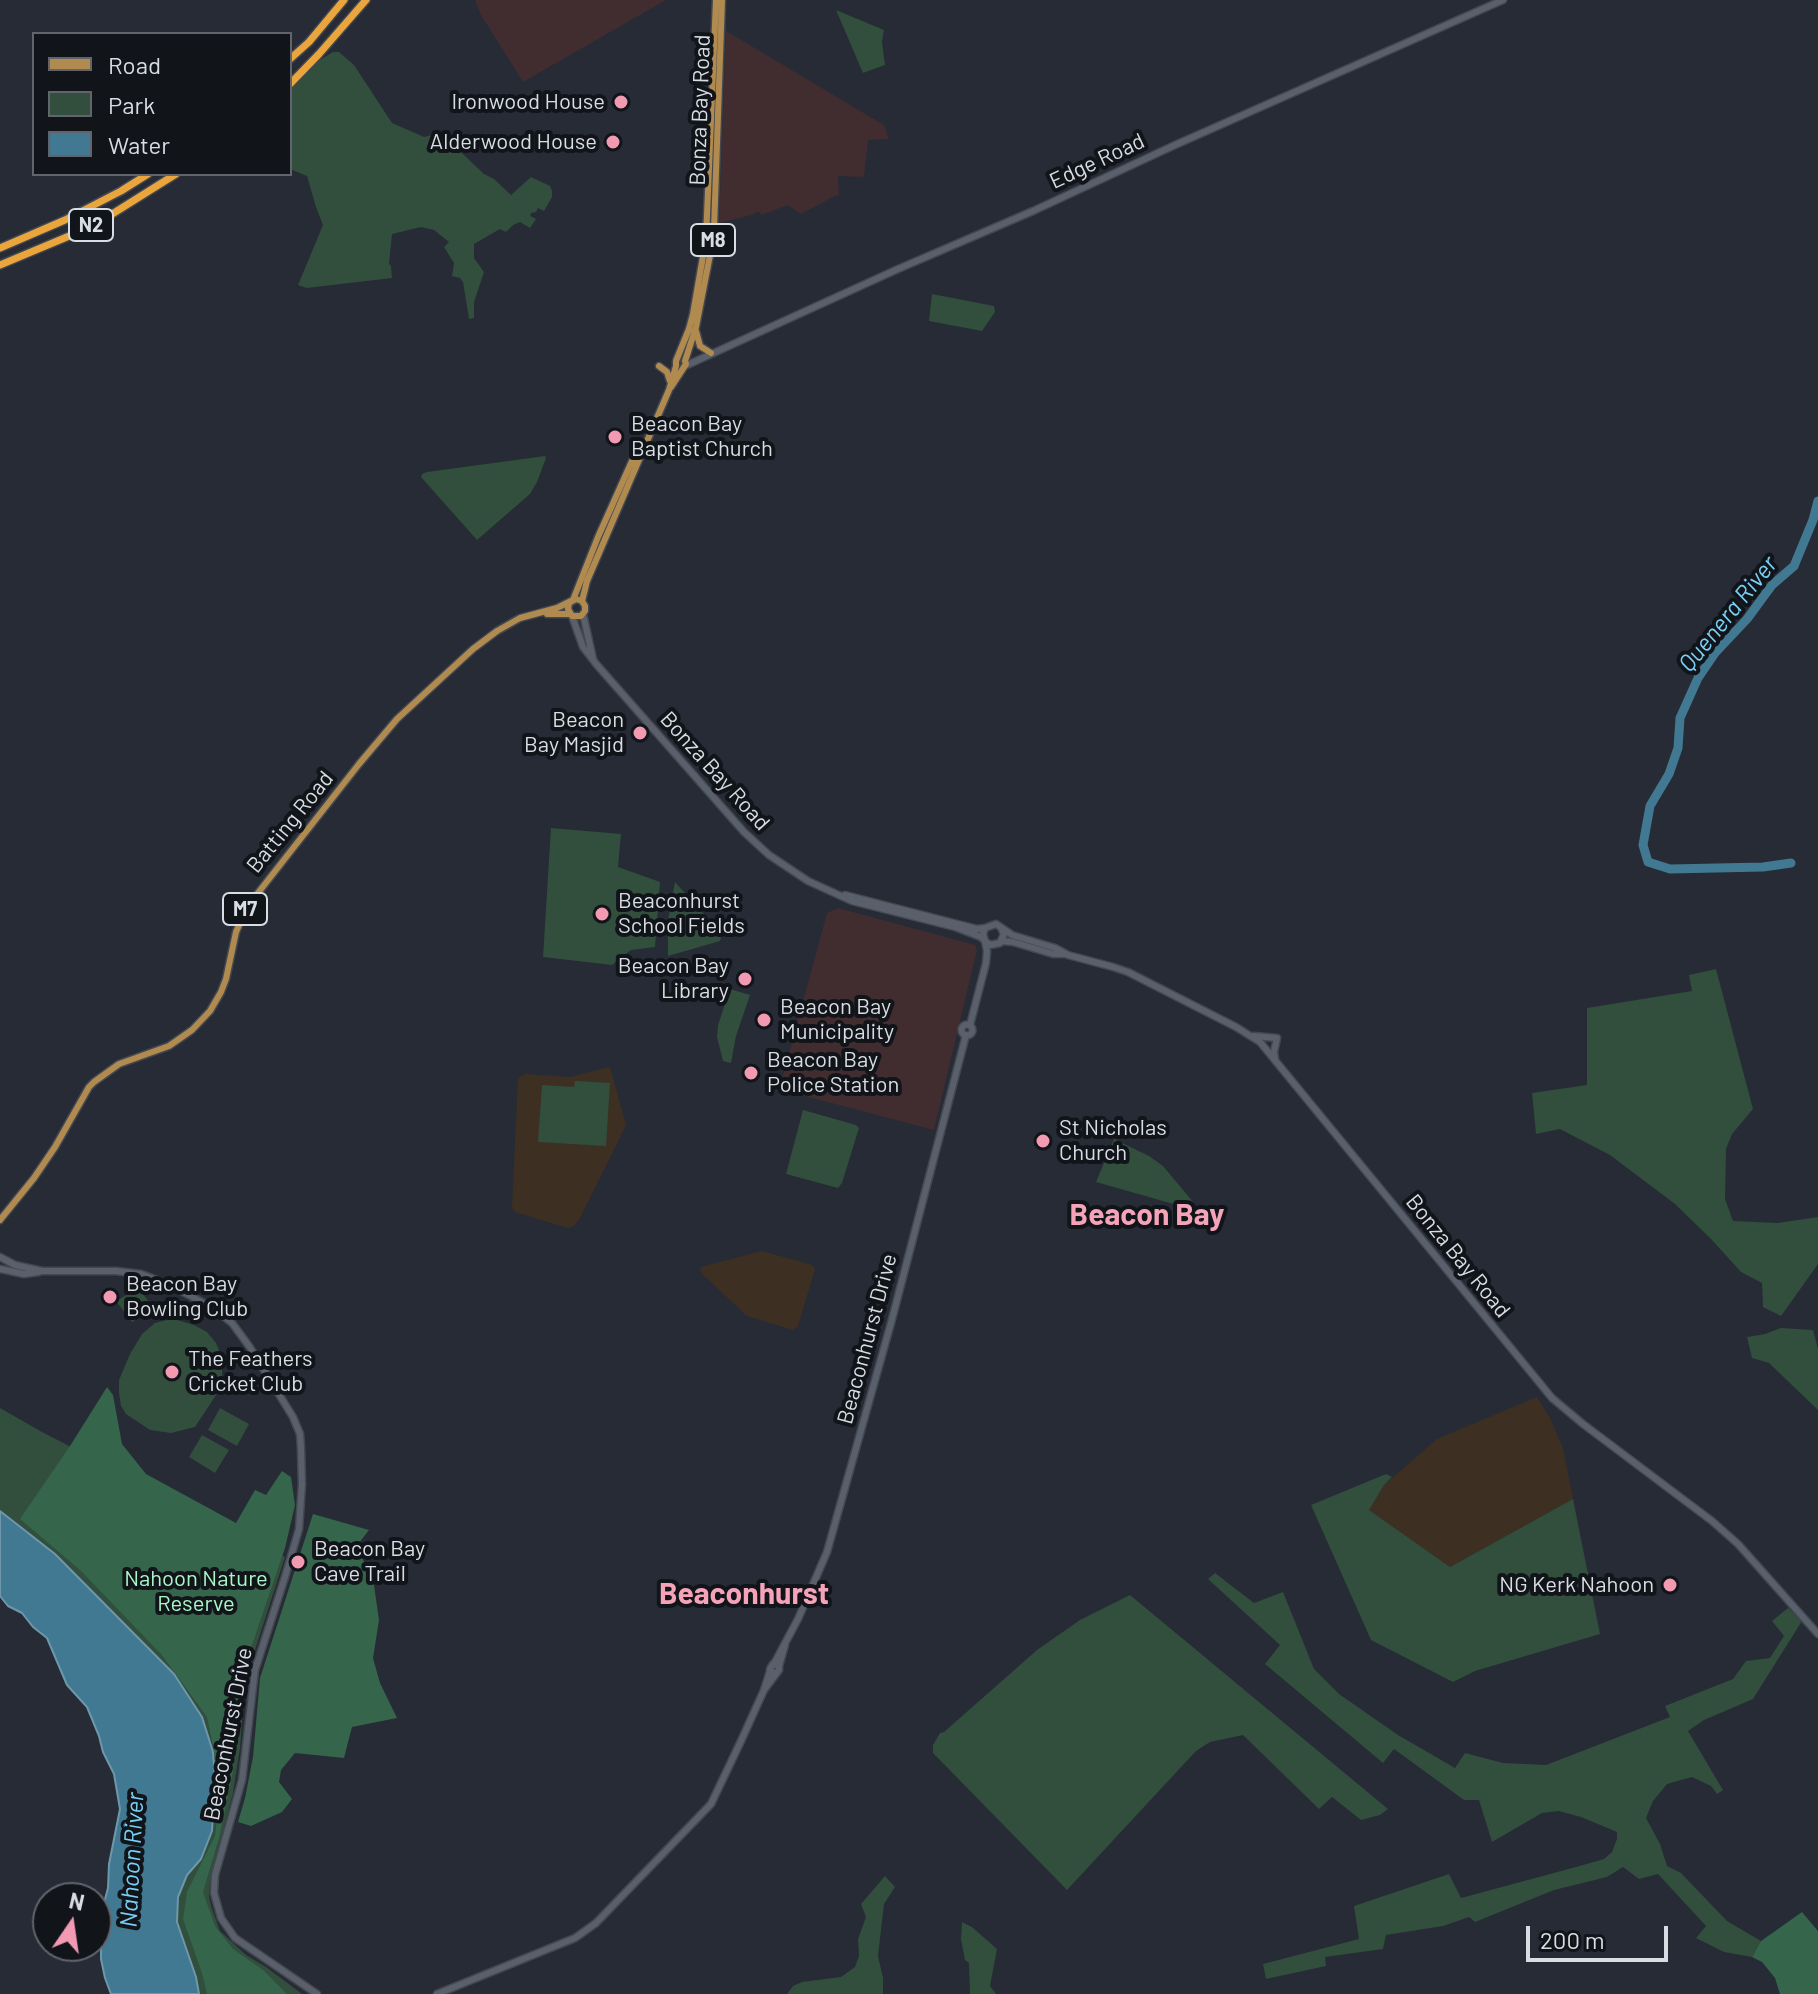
<!DOCTYPE html>
<style>
body{margin:0}
#map{position:relative;width:1818px;height:1994px;overflow:hidden;background:#262b36;font-family:Barlow,sans-serif}
canvas{display:block}
.legend{position:absolute;left:32px;top:32px;width:260px;height:144px;box-sizing:border-box;background:#111419;border:2px solid #61646a;margin:0;padding:10px 14px;list-style:none;font-size:24px;color:#d8dce3}
.legend li{display:flex;align-items:center;gap:16px;height:40px}
.legend b{width:40px;border:2px solid #61646a}
.north{position:absolute;left:32px;top:1882px;width:80px;height:80px;box-sizing:border-box;background:#111419;border:2px solid #61646a;border-radius:50%;rotate:13deg;font-size:22px;font-weight:700;line-height:32px;text-align:center;color:#d8dce3}
.north::after{content:'';display:block;margin:auto;width:28px;height:36px;background:#f19ab1;clip-path:polygon(50% 0,100% 100%,50% 72%,0 100%)}
.scale{position:absolute;left:1526px;top:1926px;width:142px;height:36px;box-sizing:border-box;border:4px solid #d8dce3;border-top:0;padding-left:10px;font-size:24px;line-height:28px;white-space:nowrap;color:#d8dce3;-webkit-text-stroke:6px #111419;paint-order:stroke}
</style>
<div id="map">
<canvas width="1818" height="1994"></canvas>
<ul class="legend">
<li><b style="height:10px;background:#b08a4f"></b>Road</li>
<li><b style="height:22px;background:#324e3d"></b>Park</li>
<li><b style="height:22px;background:#417992"></b>Water</li>
</ul>
<div class="north">N</div>
<div class="scale">200 m</div>
</div>
<script>
const context = document.querySelector('canvas').getContext('2d');
context.lineJoin = 'round';
function paint(path, color) {
  context.fillStyle = color;
  context.fill(path, 'evenodd');
}
function poly(rows) {
  const path = new Path2D();
  for (const r of rows) {
    if (r.length === 3) {
      path.moveTo(r[0] + r[2], r[1]);
      path.arc(r[0], r[1], r[2], 0, 2 * Math.PI);
      continue;
    }
    path.moveTo(r[0], r[1]);
    for (let i = 2; i < r.length; i += 2) path.lineTo(r[i], r[i + 1]);
  }
  return path;
}
function stroke(path, color, width, dash) {
  context.strokeStyle = color;
  context.lineWidth = width;
  context.lineCap = dash ? 'butt' : 'round';
  context.setLineDash(dash || []);
  context.stroke(path);
}
function label(font, color, halo, rows, align = 'center') {
  context.font = font + ' Barlow,sans-serif';
  context.lineWidth = 8;
  context.setLineDash([]);
  context.textBaseline = 'middle';
  context.strokeStyle = halo;
  context.fillStyle = color;
  for (const [text, x, y, turn = 0] of rows) {
    context.save();
    context.translate(x, y);
    context.rotate((+turn || 0) * Math.PI / 180);
    context.textAlign = isNaN(turn) ? turn : align;
    if (halo) context.strokeText(text, 0, 0);
    context.fillText(text, 0, 0);
    context.restore();
  }
}
paint(poly([
 [475,0,666,0,523,82,481,15],
 [726,31,884,125,889,139,868,140,864,177,838,176,839,194,801,214,788,205,762,215,759,212,755,213,752,215,719,223],
 [838,908,975,945,977,950,934,1130,786,1091,781,1083,827,913]
]), '#412d2f');
paint(poly([
 [610,1067,626,1125,579,1220,574,1226,568,1228,515,1212,512,1208,518,1078,525,1074,570,1077],
 [762,1251,812,1265,815,1269,798,1326,793,1330,747,1316,702,1274,700,1268,701,1267],
 [1537,1397,1550,1418,1563,1448,1573,1499,1450,1567,1369,1510,1384,1485,1437,1439]
]), '#3d3022');
paint(poly([
 [836,10,884,30,882,42,885,65,863,73],
 [333,52,339,52,354,65,392,123,424,137,432,135,444,136,484,174,494,179,511,195,531,177,550,186,552,191,552,197,544,211,538,208,536,212,531,213,530,216,536,219,530,228,520,222,513,225,506,232,500,229,474,244,474,258,484,272,474,302,474,318,469,319,463,282,460,278,452,276,454,263,444,247,449,242,434,230,421,227,392,234,389,264,391,266,392,278,307,288,298,285,323,225,316,207,307,176,290,169,290,88,315,63],
 [932,294,994,306,995,312,982,331,929,321],
 [545,456,546,458,537,482,530,494,477,540,421,477,422,474,427,472],
 [551,828,621,834,618,867,660,882,655,947,631,950,612,965,543,957],
 [675,882,722,934,720,941,668,956,668,920],
 [1716,969,1753,1109,1732,1134,1726,1149,1725,1199,1733,1221,1778,1223,1818,1217,1818,1264,1781,1316,1763,1307,1762,1283,1741,1272,1711,1239,1675,1204,1610,1155,1560,1129,1536,1134,1532,1093,1587,1085,1587,1008,1692,991,1689,975],
 [730,989,750,995,736,1036,731,1063,723,1061,717,1037,718,1025],
 [575,1081,610,1083,606,1146,538,1142,542,1085,574,1087],
 [803,1110,856,1125,859,1128,842,1183,838,1188,786,1174],
 [1114,1139,1149,1156,1163,1166,1194,1203,1194,1207,1184,1207,1096,1182],
 [139,1288,153,1308,132,1322,116,1301],
 [167,1320,177,1320,194,1325,207,1332,216,1343,220,1353,222,1365,222,1386,195,1427,171,1433,150,1430,126,1414,121,1406,119,1393,119,1380,130,1354,142,1334,155,1323],
 [1781,1328,1813,1330,1818,1349,1818,1410,1769,1363,1752,1358,1747,1337,1765,1334],
 [0,1408,42,1432,285,1557,245,1681,240,1748,233,1793,210,1881,209,1896,211,1906,220,1931,246,1955,266,1967,302,1994,199,1994,196,1977,177,1922,178,1897,187,1875,201,1859,212,1831,215,1780,213,1752,202,1717,174,1674,55,1554,0,1510],
 [220,1408,249,1424,237,1446,208,1430],
 [202,1435,229,1450,215,1473,189,1457],
 [1386,1474,1392,1477,1384,1485,1369,1510,1450,1567,1573,1499,1600,1634,1475,1671,1453,1682,1371,1640,1311,1505],
 [1215,1573,1254,1603,1283,1592,1314,1669,1339,1694,1398,1735,1455,1768,1465,1753,1503,1763,1546,1765,1670,1717,1665,1706,1733,1679,1746,1661,1770,1658,1784,1636,1772,1621,1788,1608,1802,1621,1753,1699,1704,1720,1688,1731,1723,1790,1717,1794,1711,1786,1692,1777,1667,1784,1653,1801,1646,1818,1660,1844,1667,1866,1681,1873,1727,1921,1761,1941,1752,1957,1724,1952,1696,1938,1706,1926,1658,1874,1639,1879,1623,1867,1607,1877,1554,1890,1475,1922,1469,1917,1443,1926,1386,1935,1383,1949,1325,1957,1326,1966,1266,1979,1263,1964,1359,1939,1354,1906,1449,1874,1461,1898,1576,1867,1604,1859,1612,1852,1617,1839,1617,1832,1581,1817,1559,1811,1542,1813,1492,1842,1479,1800,1464,1800,1394,1749,1383,1763,1265,1664,1280,1645,1208,1579],
 [1130,1595,1388,1809,1380,1815,1361,1820,1332,1797,1319,1809,1243,1735,1210,1742,1196,1751,1067,1890,933,1753,933,1745,940,1733,944,1732,1037,1650,1080,1620],
 [885,1876,895,1887,884,1904,878,1956,883,1978,883,1994,787,1994,793,1986,802,1982,841,1977,855,1967,859,1956,858,1939,866,1917,861,1904],
 [962,1922,972,1927,997,1949,990,1986,996,1994,970,1994,969,1963,965,1960,961,1939]
]), '#324e3d');
paint(poly([
 [107,1387,113,1395,122,1444,146,1474,236,1523,255,1490,266,1495,282,1471,291,1477,295,1505,285,1548,252,1645,238,1680,238,1709,233,1771,219,1838,203,1892,215,1926,233,1949,263,1970,287,1994,207,1994,202,1973,183,1919,187,1892,215,1836,221,1785,207,1717,161,1654,80,1570,20,1519,70,1446],
 [313,1514,369,1530,356,1547,373,1578,379,1620,373,1658,380,1683,397,1718,352,1727,344,1758,295,1753,281,1770,279,1782,292,1799,282,1812,251,1826,238,1822,245,1798,253,1757,260,1678],
 [1802,1912,1818,1931,1818,1994,1780,1994,1775,1978,1762,1962,1752,1957,1761,1941]
]), '#35654a');
const water = poly([
 [0,1511,55,1554,174,1674,202,1717,213,1752,215,1780,212,1831,201,1859,187,1875,178,1897,177,1922,196,1977,199,1994,111,1994,105,1978,101,1959,101,1929,103,1907,108,1888,109,1864,120,1809,114,1774,103,1752,99,1736,87,1707,67,1685,47,1638,33,1627,22,1613,8,1606,0,1596,0,1511]
]);
paint(water, '#417992');
stroke(water, '#6e97aa', 2);
stroke(poly([
 [1791,863,1763,867,1670,869,1648,862,1643,845,1650,806,1669,774,1678,748,1680,718,1698,678,1715,653,1747,619,1772,585,1794,566,1813,520,1818,501]
]), '#417992', 9);
const secondary = poly([
 [685,366,898,269,1033,211,1175,145,1503,0],
 [583,614,593,659],
 [572,616,583,647,597,665,744,832,769,855,808,881,852,901,955,927,981,937,985,941,987,951,986,963,970,1025],
 [845,895,977,929,985,928],
 [1001,928,1004,934,1000,943,990,945,985,941,983,934,985,928,996,924,999,926,1012,935,1055,948,1068,955,1113,967,1128,972,1236,1027,1260,1042,1552,1398,1583,1424,1712,1521,1738,1544,1818,1634],
 [1002,941,1013,942,1053,954,1065,954],
 [967,1030,5.5],
 [1254,1036,1277,1038,1274,1052,1275,1059],
 [0,1257,15,1265,42,1271,116,1271,141,1274,165,1283,189,1295,214,1309,232,1323,249,1346,293,1417,300,1434,301,1448,302,1484,299,1529,285,1577,255,1670,242,1780,215,1875,214,1893,221,1918,235,1938,317,1994],
 [0,1269,24,1274,39,1272],
 [774,1664,798,1619,827,1552,891,1323,966,1035],
 [779,1666,785,1645],
 [764,1690,779,1670,779,1666,773,1664,770,1669,771,1672,776,1673],
 [437,1994,575,1938,596,1923,711,1804,741,1741,764,1690,770,1671]
]);
const primary = poly([
 [696,331,700,346,711,353],
 [659,366,667,372,670,381],
 [671,387,686,364,685,361,696,327,711,250,714,229,722,0],
 [573,600,598,537,632,461,638,451],
 [582,601,576,599,569,603,568,609,572,616,581,616,585,611,585,606,582,601,587,581,669,390,676,366,676,361,689,329,693,314,706,239,716,0],
 [547,614,570,614],
 [0,1220,34,1178,55,1147,89,1087,94,1082,119,1064,169,1046,192,1030,210,1011,221,992,226,979,236,932,247,907,359,764,397,719,473,649,497,631,520,618,557,608,571,601]
]);
const highway = poly([
 [290,59,309,42,344,0],
 [290,84,319,54,366,0],
 [0,248,65,220,121,191,148,174],
 [0,265,74,234,101,221,176,174]
]);
stroke(secondary, '#434850', 9);
stroke(primary, '#434850', 9);
stroke(highway, '#434850', 10);
stroke(secondary, '#595f6b', 6);
stroke(primary, '#b08a4f', 6);
stroke(highway, '#eaa63d', 7);
for (const [x, y, r, color] of [
 [621,102,8,"#f19ab1"],
 [613,142,8,"#f19ab1"],
 [615,437,8,"#f19ab1"],
 [640,733,8,"#f19ab1"],
 [602,914,8,"#f19ab1"],
 [745,979,8,"#f19ab1"],
 [764,1020,8,"#f19ab1"],
 [751,1073,8,"#f19ab1"],
 [1043,1141,8,"#f19ab1"],
 [110,1297,8,"#f19ab1"],
 [172,1372,8,"#f19ab1"],
 [298,1562,8,"#f19ab1"],
 [1670,1585,8,"#f19ab1"]
]) {
  const dot = new Path2D();
  dot.arc(x, y, r, 0, 2 * Math.PI);
  context.fillStyle = color;
  context.fill(dot);
  stroke(dot, '#111419', 3);
}
for (const [x, y, w] of [
 [91,225,44],
 [713,240,44],
 [245,909,44]
]) {
  const box = new Path2D();
  box.roundRect(x - w / 2, y - 16, w, 32, 6);
  context.fillStyle = '#111419';
  context.fill(box);
  stroke(box, '#d8dce3', 2);
}
label('bold 20px', '#d8dce3', null, [
 ["N2",91,225],
 ["M8",713,240],
 ["M7",245,909]
]);
label('22px', '#d8dce3', '#111419', [
 ["Ironwood House",605,102,"right"],
 ["Alderwood House",597,142,"right"],
 ["Beacon Bay",631,424],
 ["Baptist Church",631,449],
 ["Beacon",624,720,"right"],
 ["Bay Masjid",624,745,"right"],
 ["Beaconhurst",618,901],
 ["School Fields",618,926],
 ["Beacon Bay",729,966,"right"],
 ["Library",729,991,"right"],
 ["Beacon Bay",780,1007],
 ["Municipality",780,1032],
 ["Beacon Bay",767,1060],
 ["Police Station",767,1085],
 ["St Nicholas",1059,1128],
 ["Church",1059,1153],
 ["Beacon Bay",126,1284],
 ["Bowling Club",126,1309],
 ["The Feathers",188,1359],
 ["Cricket Club",188,1384],
 ["Beacon Bay",314,1549],
 ["Cave Trail",314,1574],
 ["NG Kerk Nahoon",1654,1585,"right"]
], 'left');
label('22px', '#d8dce3', '#111419', [
 ["Bonza Bay Road",700,110,-88],
 ["Edge Road",1097,161,-25],
 ["Bonza Bay Road",715,771,48],
 ["Batting Road",290,822,-51],
 ["Bonza Bay Road",1458,1256,51],
 ["Beaconhurst Drive",867,1339,-75],
 ["Beaconhurst Drive",228,1734,-79]
]);
label('22px', '#a9f6c7', '#111419', [
 ["Nahoon Nature",196,1579],
 ["Reserve",196,1604]
]);
label('italic 24px', '#79d0f7', '#111419', [
 ["Quenera River",1728,614,-51],
 ["Nahoon River",132,1860,-87]
]);
label('bold 30px', '#f5a3b9', '#111419', [
 ["Beacon Bay",1147,1215],
 ["Beaconhurst",744,1594]
]);
</script>
